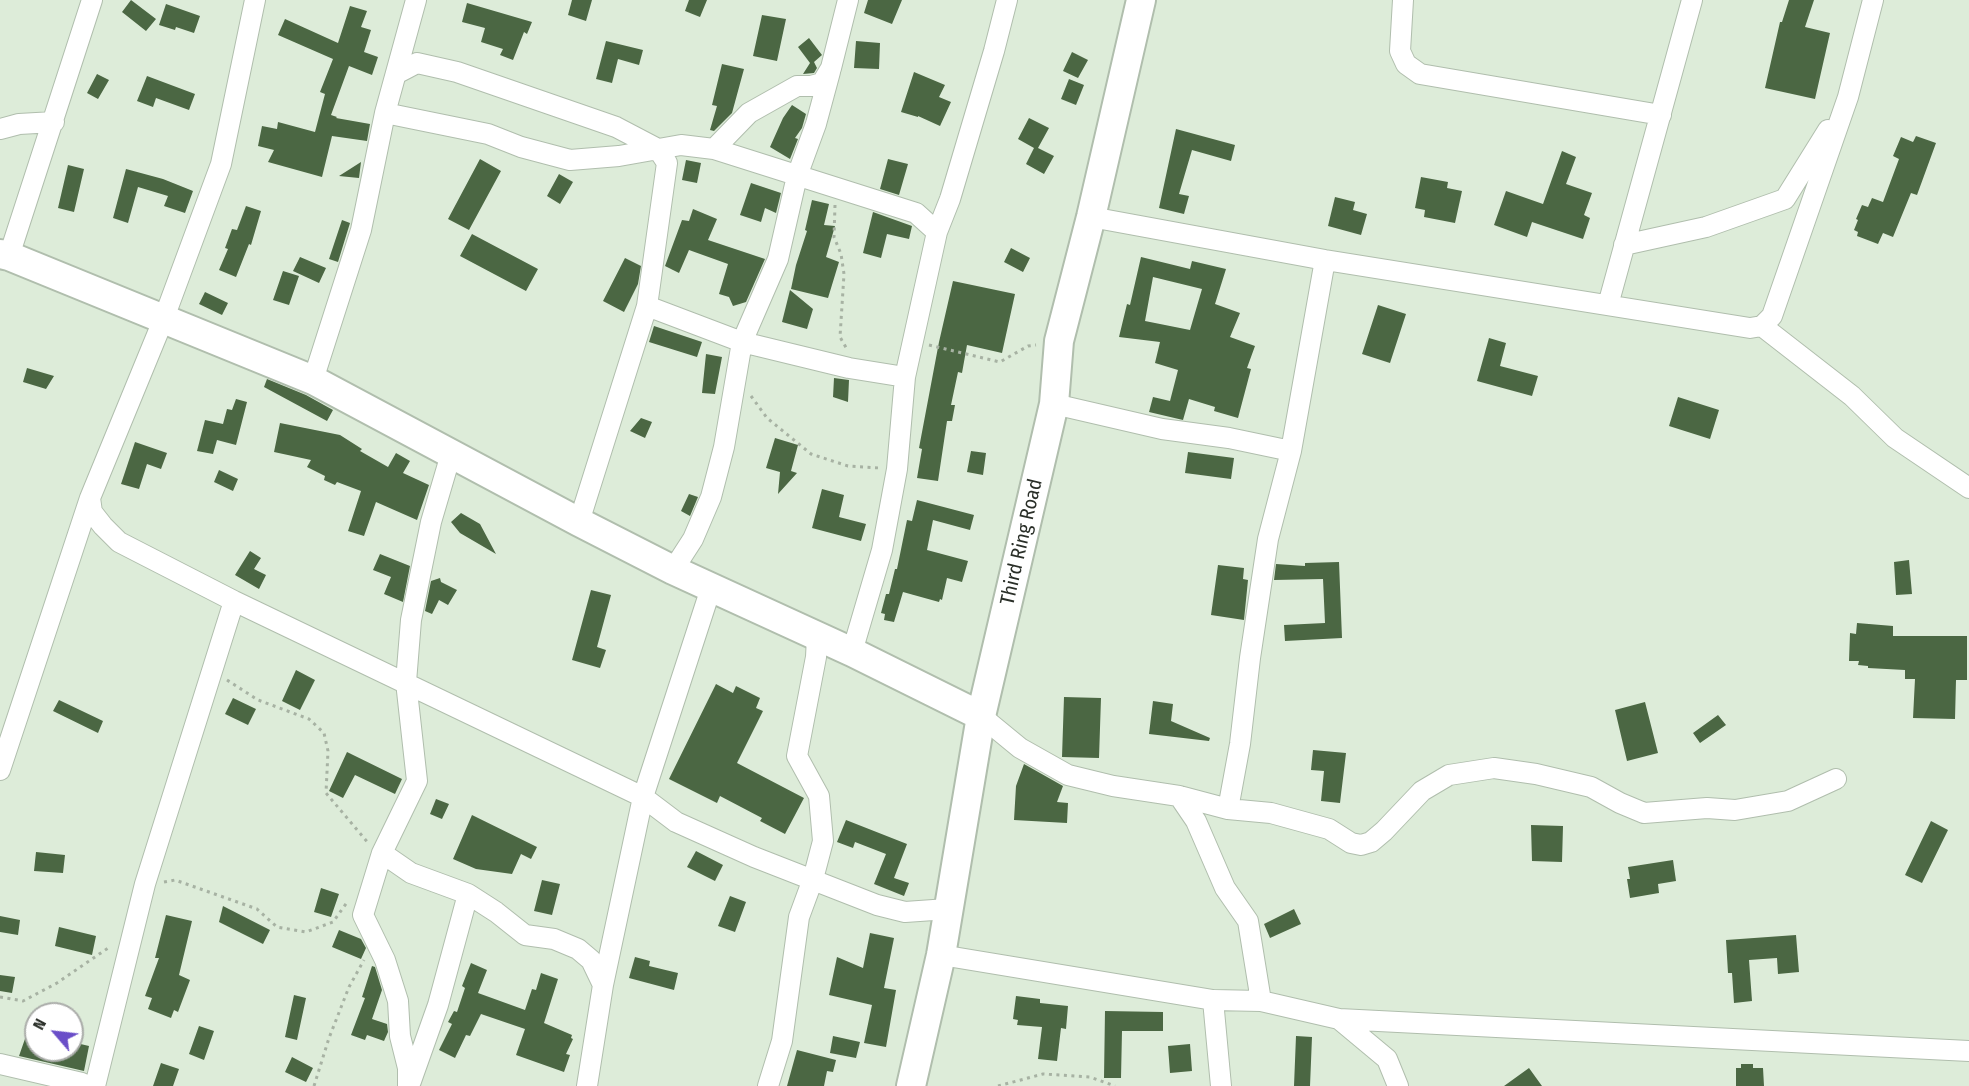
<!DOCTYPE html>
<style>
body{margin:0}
#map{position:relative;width:1969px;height:1086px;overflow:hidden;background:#ddecd9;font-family:"Fira Sans Condensed",sans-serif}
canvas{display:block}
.north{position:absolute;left:24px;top:1002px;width:60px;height:60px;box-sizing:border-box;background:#fff;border:2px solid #aaaca9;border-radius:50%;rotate:298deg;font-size:16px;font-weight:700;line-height:24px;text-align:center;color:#2a2f28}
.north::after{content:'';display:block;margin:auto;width:21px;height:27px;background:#6a4ec8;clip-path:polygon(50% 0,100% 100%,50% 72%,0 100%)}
</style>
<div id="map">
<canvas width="1969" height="1086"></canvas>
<div class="north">N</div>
</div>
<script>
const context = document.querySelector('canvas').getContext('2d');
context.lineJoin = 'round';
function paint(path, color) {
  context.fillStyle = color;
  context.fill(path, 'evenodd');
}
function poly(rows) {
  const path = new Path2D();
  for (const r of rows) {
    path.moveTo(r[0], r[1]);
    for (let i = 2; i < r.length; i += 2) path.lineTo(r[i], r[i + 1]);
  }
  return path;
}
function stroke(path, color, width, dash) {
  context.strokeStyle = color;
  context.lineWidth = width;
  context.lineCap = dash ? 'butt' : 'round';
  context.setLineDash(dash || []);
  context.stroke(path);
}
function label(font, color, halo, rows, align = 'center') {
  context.font = font + ' "Fira Sans Condensed",sans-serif';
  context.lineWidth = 6;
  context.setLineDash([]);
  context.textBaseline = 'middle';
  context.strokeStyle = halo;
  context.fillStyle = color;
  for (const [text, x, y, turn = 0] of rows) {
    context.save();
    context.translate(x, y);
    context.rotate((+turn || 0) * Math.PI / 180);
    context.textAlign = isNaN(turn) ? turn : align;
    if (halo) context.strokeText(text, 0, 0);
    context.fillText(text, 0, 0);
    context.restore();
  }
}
paint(poly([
 [131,0,156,19,146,31,122,12],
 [572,0,592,0,586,21,568,15],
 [689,0,707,0,700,17,685,11],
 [868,0,902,0,892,24,864,13],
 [1789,0,1814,0,1805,27,1830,33,1815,99,1765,88,1780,22,1782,22],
 [467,3,532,22,527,34,524,32,513,60,500,55,503,49,481,42,485,28,462,22],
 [166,4,200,16,194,33,176,27,175,30,159,25],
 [350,6,367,11,361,27,371,30,364,52,378,57,372,75,349,66,331,115,337,117,336,118,370,124,367,141,332,136,322,177,268,162,274,150,258,146,262,126,277,129,278,122,315,132,325,94,320,92,333,59,278,35,285,19,338,43],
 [762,15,786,19,777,61,753,56],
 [809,38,822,55,814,62,817,68,814,73,803,74,810,63,798,47],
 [606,41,643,50,639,65,618,59,612,83,596,79],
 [856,41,880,43,879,69,854,68],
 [1072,52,1088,60,1078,78,1063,71],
 [722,64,744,69,732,113,714,131,710,130,717,106,712,105],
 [914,72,945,85,939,97,951,102,940,126,918,116,918,117,901,112],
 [97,74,109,80,98,99,87,93],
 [147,76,195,94,189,110,156,98,153,107,137,101],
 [1069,79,1084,85,1076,105,1061,99],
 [792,105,806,114,802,128,795,138,798,139,790,159,770,147,783,118],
 [1029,118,1049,128,1038,148,1054,156,1044,174,1026,164,1034,148,1018,139],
 [1176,129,1235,145,1231,161,1192,150,1179,194,1189,196,1184,214,1159,208],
 [1916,136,1936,143,1917,195,1911,193,1893,237,1883,233,1878,244,1857,236,1858,232,1854,230,1858,220,1856,219,1862,205,1868,207,1872,198,1883,202,1899,159,1893,156,1901,137,1913,142],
 [1562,151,1576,157,1566,184,1592,193,1584,215,1590,218,1583,239,1532,222,1527,237,1494,225,1506,191,1543,204],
 [480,159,501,171,469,230,448,219],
 [888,159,908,164,899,195,880,189],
 [686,160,701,163,697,183,682,180],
 [361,162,359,178,339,176],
 [68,165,84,169,74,212,58,208],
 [126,169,163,179,193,191,185,213,164,206,168,196,138,187,128,223,113,218],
 [559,174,573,182,560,204,547,196],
 [1421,177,1448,182,1447,188,1462,191,1455,223,1424,217,1425,210,1415,208],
 [751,183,781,193,776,213,765,208,761,222,740,215],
 [1335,197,1355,202,1353,210,1367,214,1361,235,1328,226],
 [812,200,829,204,824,225,835,226,826,257,839,262,828,298,791,289,796,265,807,231,805,230],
 [246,206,261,211,251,245,249,244,236,277,219,270,228,249,225,248,232,229,237,230],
 [693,209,717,219,708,240,765,259,746,302,733,306,729,297,719,294,728,264,689,250,679,273,665,266,682,220,689,221],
 [873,212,912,226,909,239,887,234,881,258,863,253],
 [342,220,350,223,338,262,329,259],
 [472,234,538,269,526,291,460,256],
 [1011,248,1030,258,1023,272,1004,262],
 [300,257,326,268,319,283,293,271],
 [1141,257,1190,269,1192,261,1226,269,1215,304,1240,313,1230,337,1255,346,1247,368,1251,369,1238,418,1214,411,1215,407,1189,399,1183,420,1149,412,1153,397,1170,401,1178,370,1155,363,1160,342,1119,337,1127,304,1130,305],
 [1153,277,1202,289,1190,330,1145,321],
 [625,258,641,266,638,284,624,312,603,301],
 [283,271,299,276,289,305,273,300],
 [953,281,1015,294,1002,353,967,345,962,373,958,372,951,405,955,405,952,421,947,421,938,481,917,478,922,449,919,448,939,342],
 [790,290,813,309,807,329,782,322],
 [205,292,228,303,222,315,199,304],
 [1378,305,1406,314,1390,363,1362,354],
 [654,326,702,342,697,357,649,342],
 [1489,338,1506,343,1500,366,1538,376,1532,396,1477,381],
 [706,354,722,357,715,394,702,393],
 [27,368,54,376,46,389,23,382],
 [834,378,849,380,848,402,833,397],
 [267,379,306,395,333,410,327,421,264,387],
 [1678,397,1719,410,1710,439,1669,426],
 [236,399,247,402,236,445,217,440,213,454,197,451,205,420,223,424,227,409,232,410],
 [641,418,652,422,645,438,630,431],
 [280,423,340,435,362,449,360,451,388,467,396,453,410,461,403,473,429,485,417,520,376,502,364,536,348,531,361,491,337,482,335,485,324,480,325,476,307,467,311,460,274,452],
 [775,438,798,445,791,471,797,473,778,494,780,472,766,468],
 [135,442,167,453,161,469,147,464,139,489,121,484],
 [971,451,986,453,983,475,967,472],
 [1188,452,1234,458,1231,479,1185,473],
 [219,470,238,479,233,491,214,482],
 [822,489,844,495,839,517,866,524,861,541,812,528],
 [689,494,698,497,690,516,681,511],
 [917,500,974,515,970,530,933,520,927,550,968,561,962,582,947,578,942,600,940,599,939,602,903,592,894,622,884,620,885,614,881,613,886,594,889,594,895,569,897,569,907,520,912,521],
 [461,513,480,524,496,554,460,533,451,522],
 [250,551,261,558,254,569,266,575,259,589,235,575],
 [380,554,410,566,403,602,384,594,391,577,373,570],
 [1909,560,1912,594,1896,595,1894,562],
 [1339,562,1342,638,1285,641,1284,625,1325,623,1323,579,1274,580,1276,564,1305,566,1305,563],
 [1218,565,1244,568,1243,579,1248,580,1244,620,1211,615],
 [440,578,441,582,457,590,448,605,439,600,432,614,425,611,431,581],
 [591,590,611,595,597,647,606,650,600,668,572,660],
 [1857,623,1893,626,1893,636,1967,636,1967,680,1956,680,1955,719,1913,718,1915,679,1905,679,1905,670,1868,668,1868,666,1858,665,1859,661,1849,661,1850,633,1856,634],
 [296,670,315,680,300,710,282,701],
 [716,684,733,693,736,686,760,698,756,708,763,711,737,763,804,798,785,834,760,821,762,818,720,796,717,803,669,779],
 [1064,697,1101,698,1099,758,1062,757],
 [233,698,256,709,248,725,225,714],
 [59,700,103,721,98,733,53,711],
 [1153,701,1173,704,1171,721,1210,738,1209,741,1149,734],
 [1645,702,1658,753,1627,761,1615,710],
 [1718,715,1726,725,1700,743,1693,733],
 [1313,750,1346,753,1340,803,1321,801,1324,771,1311,770],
 [347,752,402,779,395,794,355,775,343,798,329,791],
 [1024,764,1063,786,1057,802,1068,803,1067,823,1014,820,1016,786],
 [436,799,449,804,442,819,430,814],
 [472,815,537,847,531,859,521,854,512,874,476,869,453,859],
 [846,820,907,844,894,878,909,883,904,896,874,884,886,854,855,842,853,848,837,842],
 [1931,821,1948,830,1922,883,1905,875],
 [1531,825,1563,826,1562,862,1532,861],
 [696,851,723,865,715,881,687,867],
 [36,852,65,855,63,873,34,871],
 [1673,860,1676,881,1658,884,1659,893,1630,898,1627,879,1630,879,1628,867],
 [542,880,560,884,552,915,534,911],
 [321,888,339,894,331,917,314,912],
 [730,896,746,902,735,932,718,926],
 [223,906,270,930,263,944,219,922],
 [1294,909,1301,924,1270,938,1264,924],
 [166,915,192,921,179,975,190,980,178,1012,174,1010,171,1018,148,1009,152,998,145,996,159,958,155,958],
 [0,916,20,920,18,935,0,932],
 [59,927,96,936,92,955,55,946],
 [339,930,361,939,366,948,361,959,332,947],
 [870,933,894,938,884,988,896,990,886,1047,864,1043,872,1005,829,995,837,957,863,968],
 [1796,935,1799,972,1778,974,1777,958,1749,960,1752,1001,1734,1003,1732,973,1728,973,1726,940],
 [635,957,650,961,649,966,678,973,674,990,629,978],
 [471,963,487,970,478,993,525,1010,532,989,536,990,541,973,558,979,544,1023,572,1035,571,1038,573,1039,566,1054,570,1055,564,1072,516,1055,525,1029,481,1014,470,1036,466,1035,455,1058,439,1050,452,1024,448,1022,454,1011,457,1012,465,988,462,986],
 [372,966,375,967,382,990,372,1019,387,1024,388,1032,384,1041,367,1035,365,1040,351,1035,365,998,362,997],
 [0,975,15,977,12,993,0,991],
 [294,995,306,998,297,1040,285,1037],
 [1016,996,1040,999,1040,1003,1068,1006,1066,1029,1061,1028,1057,1061,1038,1059,1042,1027,1017,1025,1018,1020,1013,1019],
 [1105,1011,1163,1012,1163,1031,1122,1031,1121,1078,1104,1078],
 [34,1013,36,1013,36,1050,72,1050,72,1042,89,1046,84,1071,19,1056],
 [199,1026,214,1031,204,1060,189,1054],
 [833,1036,860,1042,856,1058,830,1053],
 [1296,1036,1312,1037,1310,1086,1294,1086],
 [1190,1044,1192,1071,1170,1073,1168,1046],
 [797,1050,836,1060,833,1072,827,1071,824,1086,787,1086],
 [292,1057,313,1068,306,1082,285,1072],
 [161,1063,179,1069,173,1086,153,1086],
 [1741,1064,1753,1064,1753,1068,1763,1068,1764,1086,1736,1086,1736,1068,1741,1068],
 [1529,1068,1542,1086,1504,1086]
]), '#4b6743');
const street = poly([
 [255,0,221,164,164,318,90,498,92,512,103,526,119,542,234,601,643,797,676,822,754,857,877,905,905,912,948,909],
 [1403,0,1400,51,1406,64,1420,74,1661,115],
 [396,74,417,63,457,72,616,127,658,149,667,163,647,306],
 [385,113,488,134,521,147,570,160,619,156,681,145,714,149,749,113,797,86,811,86,822,83,831,68,848,0],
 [0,129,19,124,54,122],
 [714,149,916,213,937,232],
 [1091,217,1325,260,1750,328,1762,326,1772,316,1848,97,1873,0],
 [1624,245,1706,227,1785,199,1828,130],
 [9,256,92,0],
 [1608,305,1692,0],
 [1762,326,1852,396,1895,438,1969,488],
 [313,380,361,230,385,113,416,0],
 [1054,404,1162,429,1229,438,1291,451],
 [579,522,647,306,742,342,849,368,905,377],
 [673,570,693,539,711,497,724,447,742,342,778,259,797,176,816,124,830,72],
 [852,652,882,550,897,469,905,377,937,232,950,199,994,51,1007,0],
 [981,716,1020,748,1068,775,1113,786,1179,796,1196,821,1225,888,1248,921,1261,1001],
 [0,770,90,498],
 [1179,796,1228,809,1271,813,1329,829,1351,843,1361,845,1371,842,1384,831,1422,791,1449,775,1494,768,1536,774,1591,787,1620,803,1644,813,1707,808,1735,810,1788,801,1836,779],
 [1228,809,1240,744,1250,658,1268,539,1291,451,1325,260],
 [382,853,411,873,468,894,496,912,525,935,554,939,578,949,591,960,603,985],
 [941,955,1213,1000,1261,1001,1339,1019,1969,1051],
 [1213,1000,1221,1086],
 [1339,1019,1387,1059,1398,1086],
 [0,1064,82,1083,84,1086],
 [411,1081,438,1005,468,894],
 [95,1086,145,884,234,601],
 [408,1086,408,1068,400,1036,398,1001,385,960,363,915,382,853,417,781,406,682,411,620,431,522,451,454],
 [587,1086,603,985,643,797,711,588],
 [768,1086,782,1041,799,917,813,879,823,841,819,796,797,756,816,657,817,637]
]);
const secondary = poly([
 [0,254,9,256,313,380,579,522,673,570,852,652,981,716],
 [911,1086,941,955,981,716,1054,404,1059,341,1091,217,1141,0]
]);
stroke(street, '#b0bead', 22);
stroke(secondary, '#b0bead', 32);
stroke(poly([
 [835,205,834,237,841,254,844,274,840,337,848,351],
 [929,345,1000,362,1028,346,1036,345],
 [751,396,767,418,811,454,848,466,880,468],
 [227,680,258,700,309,719,324,733,328,751,326,793,369,844],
 [164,882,175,880,257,909,277,927,306,932,333,922,348,901],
 [0,997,23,1001,57,983,111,946],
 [314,1086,329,1038,349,987,364,960],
 [998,1086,1043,1074,1090,1077,1115,1086]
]), '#a7b2a3', 3, [3, 4.5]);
stroke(street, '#fff', 20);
stroke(secondary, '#fff', 28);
label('20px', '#2a2f28', '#fff', [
 ["Third Ring Road",1022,542,-77]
]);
</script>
